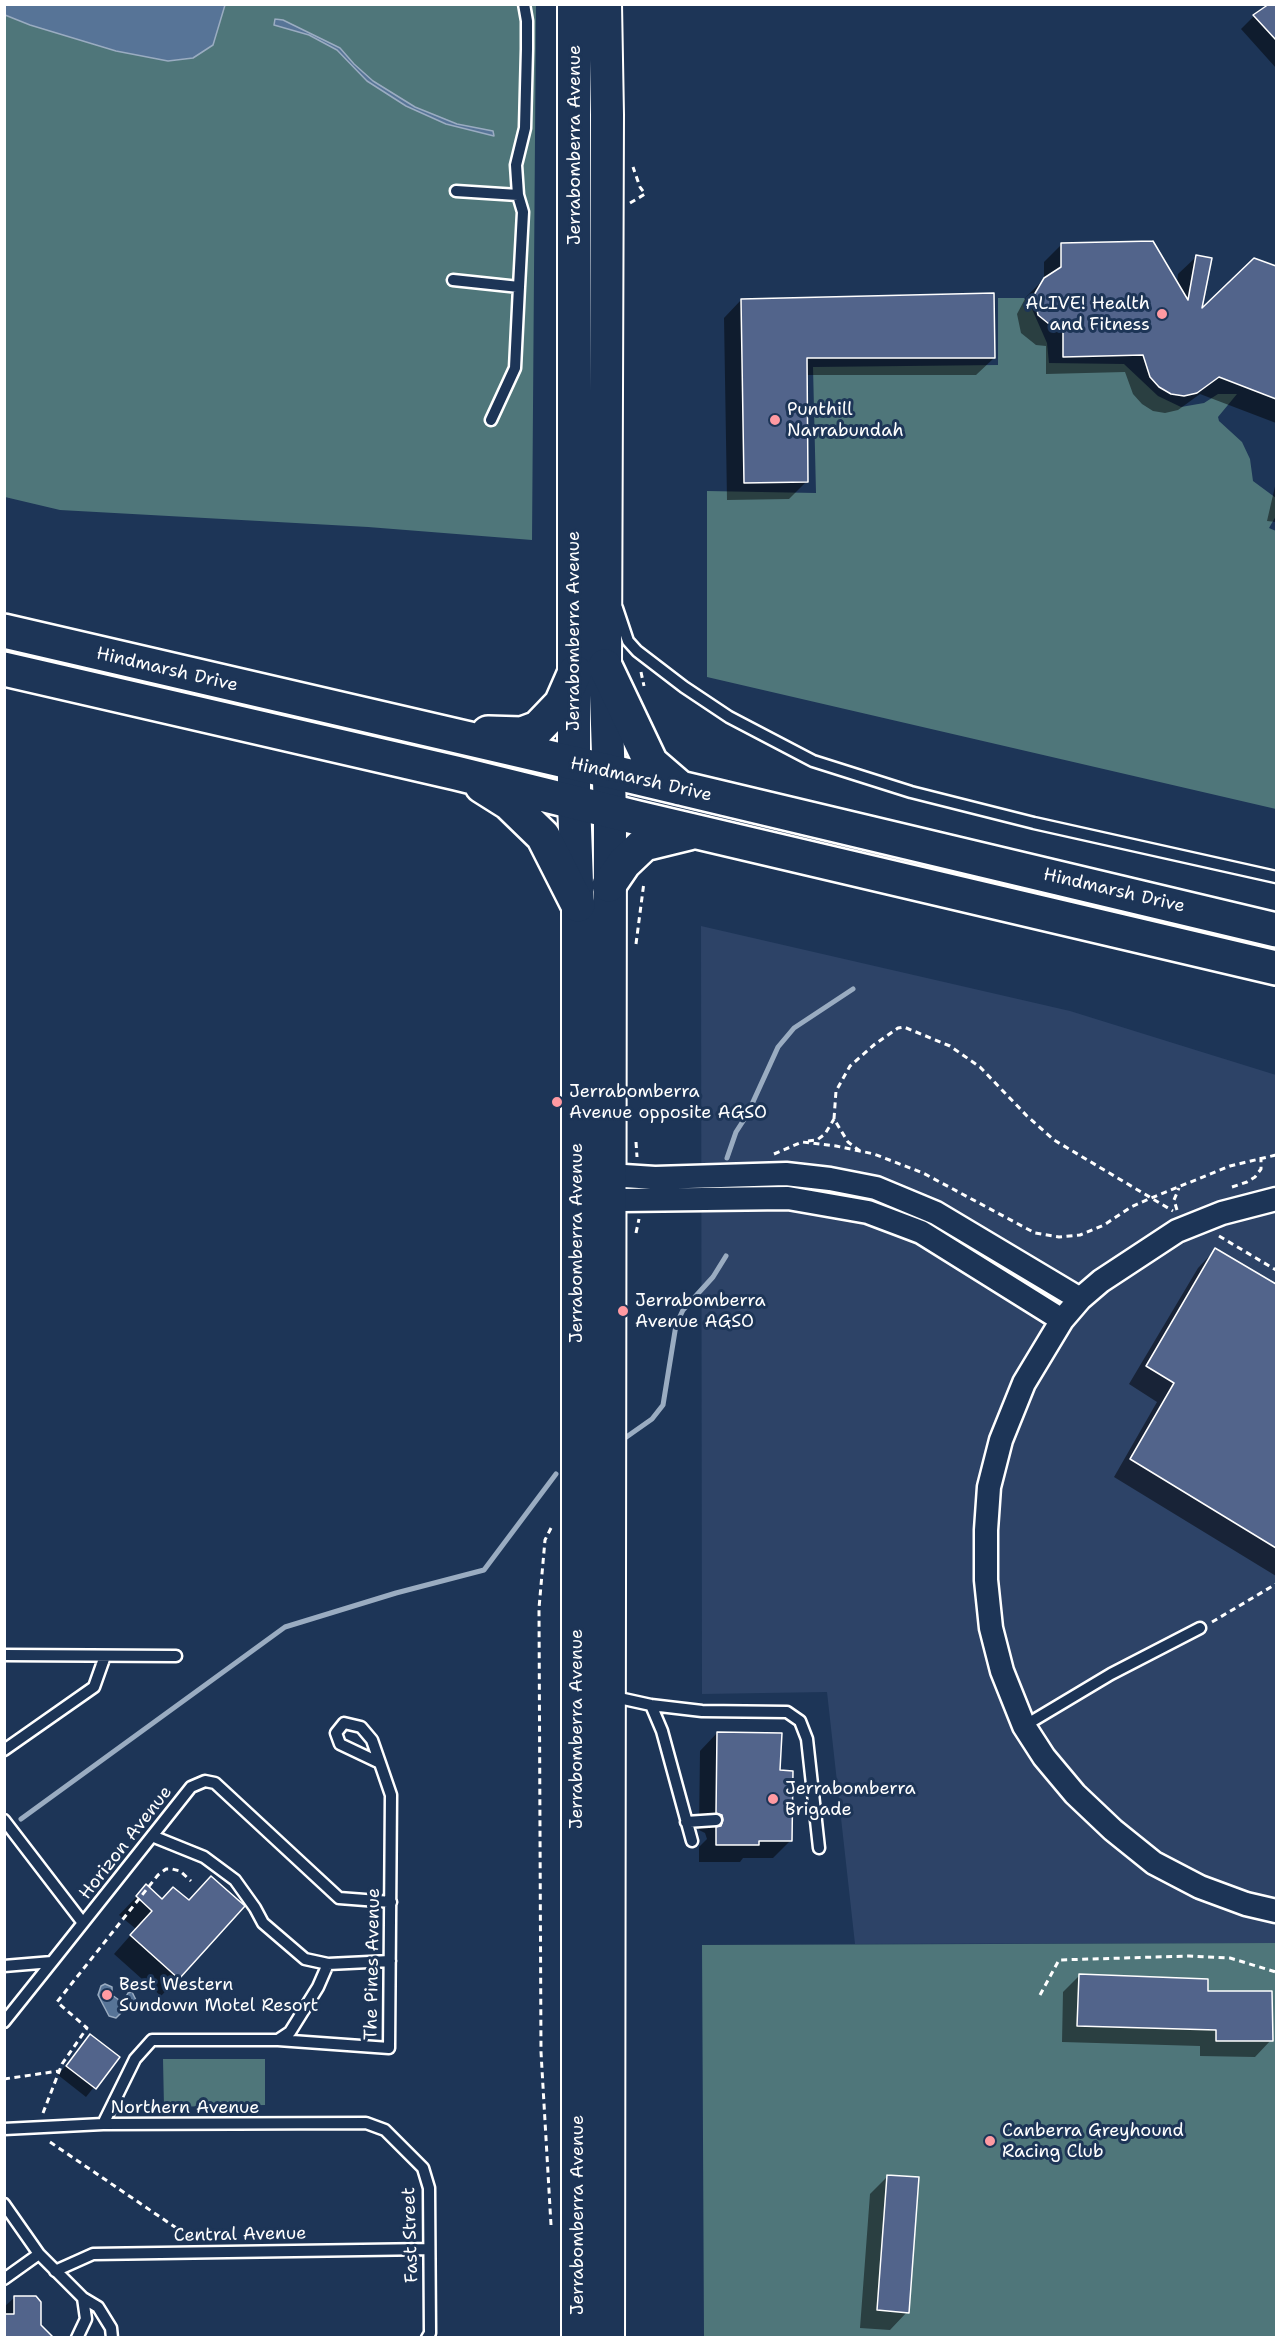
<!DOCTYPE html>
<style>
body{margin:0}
#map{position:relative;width:1281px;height:2342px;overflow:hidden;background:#1d3557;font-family:"Shantell Sans",sans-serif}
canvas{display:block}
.frame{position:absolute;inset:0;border:6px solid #fff;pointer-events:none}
</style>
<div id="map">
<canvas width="1281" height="2342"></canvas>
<div class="frame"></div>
</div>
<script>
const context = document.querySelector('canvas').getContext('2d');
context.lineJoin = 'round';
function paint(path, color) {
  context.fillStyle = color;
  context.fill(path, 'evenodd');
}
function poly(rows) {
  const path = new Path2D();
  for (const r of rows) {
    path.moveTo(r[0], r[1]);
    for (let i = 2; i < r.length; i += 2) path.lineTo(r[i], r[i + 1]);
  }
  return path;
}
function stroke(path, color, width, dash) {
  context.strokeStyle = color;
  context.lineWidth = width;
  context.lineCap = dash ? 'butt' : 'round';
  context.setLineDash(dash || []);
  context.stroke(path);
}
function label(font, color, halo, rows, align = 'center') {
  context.font = font + ' "Shantell Sans",sans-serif';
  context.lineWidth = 6;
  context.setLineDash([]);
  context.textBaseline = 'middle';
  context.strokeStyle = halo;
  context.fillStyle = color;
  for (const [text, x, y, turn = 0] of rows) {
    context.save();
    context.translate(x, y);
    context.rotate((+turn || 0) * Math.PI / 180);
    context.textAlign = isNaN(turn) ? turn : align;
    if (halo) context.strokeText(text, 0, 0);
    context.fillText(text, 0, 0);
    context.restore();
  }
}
paint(poly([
 [701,926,1070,1011,1276,1075,1276,1943,855,1944,827,1692,702,1694]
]), '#2d4367');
paint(poly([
 [5,5,536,5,532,540,368,527,60,510,5,497],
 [998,298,1024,298,1032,309,1047,343,1049,363,1124,364,1158,396,1181,407,1204,403,1218,394,1237,394,1218,417,1219,421,1242,442,1250,459,1253,481,1276,498,1276,516,1269,528,1276,531,1276,809,707,677,707,491,816,493,813,367,998,365],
 [1276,1943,1276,2337,704,2337,702,1945],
 [163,2059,265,2059,265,2105,164,2107]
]), '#4f767a');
const water = poly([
 [4,5,5,4,225,5,213,45,193,58,168,61,116,51,30,25,5,15,4,5],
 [275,19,283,20,340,48,354,64,373,81,415,107,457,124,493,131,494,136,446,124,406,106,367,81,337,50,309,35,274,25,275,19],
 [105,1984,112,1987,112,1995,119,2000,124,2000,128,1993,132,1992,137,2002,136,2006,126,2008,116,2018,109,2016,98,1995,101,1986,105,1984]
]);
paint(water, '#577497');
stroke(water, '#9aacc1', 1.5);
paint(poly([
 [1273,4,1276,4,1276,68,1241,29,1254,16],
 [1062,244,1177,284,1178,274,1196,257,1200,312,1255,259,1276,268,1276,423,1200,394,1178,410,1165,413,1153,411,1142,404,1133,394,1125,372,1046,374,1046,346,1036,345,1021,333,1017,314,1026,297,1044,279,1044,262],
 [741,300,994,358,976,375,806,375,807,481,789,499,727,500,724,318],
 [1276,482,1276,522,1267,521],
 [1215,1250,1276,1286,1276,1576,1114,1477,1157,1402,1129,1384,1198,1268],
 [717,1733,779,1772,791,1840,773,1858,743,1858,740,1862,699,1862,699,1847,707,1839,705,1833,699,1830,700,1751],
 [146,1887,162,1900,188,1901,178,1978,161,1996,114,1954,136,1929,119,1915],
 [1079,1976,1206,1992,1271,2040,1255,2057,1200,2056,1200,2046,1062,2042,1063,1992],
 [90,2036,118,2057,86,2097,58,2075],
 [888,2176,907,2312,890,2330,860,2328,870,2194],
 [15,2297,44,2331,44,2338,4,2338,4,2307]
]), '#0007');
stroke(poly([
 [727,1158,736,1132,747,1115,778,1047,794,1028,853,989],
 [625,1438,652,1419,663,1405,676,1325,683,1310,713,1277,726,1256],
 [21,1819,285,1627,396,1593,484,1570,556,1474]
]), '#9aacc1', 5);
const building = poly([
 [1269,4,1276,4,1276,40,1253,15,1269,4],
 [1153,241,1188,300,1196,255,1212,258,1202,308,1254,258,1276,266,1276,399,1219,377,1197,393,1184,396,1171,394,1159,387,1150,377,1143,355,1063,357,1063,329,1054,328,1038,315,1034,295,1044,278,1061,267,1061,243,1153,241],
 [994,293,995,358,807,358,808,482,744,483,741,299,994,293],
 [1215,1248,1276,1284,1276,1548,1130,1459,1174,1383,1146,1366,1215,1248],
 [717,1732,782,1733,780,1770,793,1771,792,1841,759,1841,759,1845,716,1845,716,1827,721,1826,723,1820,722,1815,716,1813,717,1732],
 [211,1876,245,1906,179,1979,130,1935,152,1911,136,1896,146,1884,162,1899,173,1887,189,1900,211,1876],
 [1079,1974,1208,1979,1208,1991,1272,1991,1273,2041,1216,2041,1216,2030,1077,2026,1079,1974],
 [90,2034,120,2057,96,2089,66,2066,90,2034],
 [887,2175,919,2177,909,2313,877,2310,887,2175],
 [14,2296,36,2296,41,2302,41,2325,53,2337,4,2337,4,2314,14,2314,14,2296]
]);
paint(building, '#52648b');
stroke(building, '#fff', 1.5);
const lane = poly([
 [456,191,518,195],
 [453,280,519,287,523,212,518,195,516,165,525,128,527,49,527,21,524,4],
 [491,420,515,368,519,287],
 [617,608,628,641,637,651,684,687,729,717,813,761,911,792,1034,823,1276,877],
 [4,1655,176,1656],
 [610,1696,651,1705,702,1711,787,1712,800,1721,807,1739,819,1848],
 [651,1705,662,1731,692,1841],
 [1024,1726,1111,1674,1200,1628],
 [4,1750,94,1687,105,1656],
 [4,1820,83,1923],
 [686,1822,716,1820],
 [152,1836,204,1857,235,1880,255,1908,263,1923,305,1959,328,1964,390,1961],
 [4,1966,52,1962,191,1787,205,1781,215,1783,339,1898,391,1902],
 [4,2022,52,1962],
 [278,2040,290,2032,318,1987,328,1964],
 [103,2124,135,2059,152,2040,278,2040,389,2048,391,1795,380,1763,340,1744,336,1733,344,1723,361,1727,372,1740,380,1763],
 [4,2129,103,2124,366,2123,385,2130,423,2168,429,2188,430,2333,427,2338],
 [4,2204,39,2254,83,2298,98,2307,111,2328,112,2338],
 [55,2271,93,2254,429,2249],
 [4,2279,39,2254],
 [77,2338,86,2319,83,2298]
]);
const street = poly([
 [595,1181,609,1175,655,1178,786,1174,830,1179,876,1188,936,1213,1080,1299],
 [596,1195,621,1200,788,1198,868,1212,921,1232,1062,1320],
 [1276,1199,1222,1213,1177,1231,1101,1281,1080,1299,1062,1320,1024,1383,1001,1440,989,1487,986,1530,986,1580,991,1628,1002,1671,1024,1726,1044,1757,1075,1794,1113,1830,1154,1863,1200,1887,1246,1904,1276,1911]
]);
const secondary = poly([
 [574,4,574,802,578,910,578,2338],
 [605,4,607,115,605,666,610,811,608,2338]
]);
const primary = poly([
 [4,631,634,777,1276,930],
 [605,666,651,763,680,788],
 [4,669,456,773,638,818,1276,968],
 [488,733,522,734,538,728,561,704,575,672],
 [482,786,509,803,543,836,578,905],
 [609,885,624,863,644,844,689,833]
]);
stroke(lane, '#fff', 15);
stroke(street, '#fff', 27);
stroke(secondary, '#fff', 36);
stroke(primary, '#fff', 38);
stroke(poly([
 [630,203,645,194,640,187,633,167],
 [641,672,644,686],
 [636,944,644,882],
 [808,1141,817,1140,825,1134,834,1119],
 [636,1142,637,1157],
 [860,1151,848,1142,834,1119,836,1091,850,1066,875,1044,898,1028,904,1027,950,1046,980,1067,1027,1116,1054,1140,1173,1211],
 [774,1154,802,1142,836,1146,874,1154,923,1173,1035,1233,1059,1237,1080,1235,1104,1225,1131,1207,1151,1198,1230,1166,1276,1155],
 [1232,1187,1247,1182,1255,1177,1261,1169,1261,1157],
 [1177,1210,1174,1200,1179,1188],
 [636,1233,639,1219],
 [1219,1236,1276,1270],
 [1212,1622,1276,1584],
 [1040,1995,1059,1960,1189,1956,1230,1958,1276,1972],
 [4,2079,59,2071],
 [43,2113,62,2064,87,2028,57,2002,158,1875,166,1869,172,1869,180,1871,191,1881],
 [50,2142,191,2238],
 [551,2225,541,2052,539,1608,545,1540,552,1526]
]), '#fff', 3, [6, 4.5]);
stroke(lane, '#1d3557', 10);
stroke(street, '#1d3557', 22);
stroke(secondary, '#1d3557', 32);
stroke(primary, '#1d3557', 33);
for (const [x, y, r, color] of [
 [1162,314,6,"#ff9aa2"],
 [775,420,6,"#ff9aa2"],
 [557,1102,6,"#ff9aa2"],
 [623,1311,6,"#ff9aa2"],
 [773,1799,6,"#ff9aa2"],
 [107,1995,6,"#ff9aa2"],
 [990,2141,6,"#ff9aa2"]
]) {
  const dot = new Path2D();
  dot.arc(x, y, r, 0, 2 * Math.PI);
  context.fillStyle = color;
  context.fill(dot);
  stroke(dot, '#1d3557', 2);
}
label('18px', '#fff', '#1d3557', [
 ["Jerrabomberra Avenue",575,145,-90],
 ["Jerrabomberra Avenue",574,631,-90],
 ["Hindmarsh Drive",167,670,13],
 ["Hindmarsh Drive",641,780,13],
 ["Hindmarsh Drive",1114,891,13],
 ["Jerrabomberra Avenue",577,1243,-90],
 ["Jerrabomberra Avenue",577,1729,-90],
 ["Horizon Avenue",126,1843,-52],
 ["The Pines Avenue",373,1964,-89],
 ["Northern Avenue",185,2108],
 ["Jerrabomberra Avenue",578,2215,-90],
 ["Central Avenue",240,2235,-1],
 ["Fast Street",411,2235,-92]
]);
label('18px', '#fff', '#1d3557', [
 ["ALIVE! Health",1150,304,"right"],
 ["and Fitness",1150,325,"right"],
 ["Punthill",787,410],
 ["Narrabundah",787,431],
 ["Jerrabomberra",569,1092],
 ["Avenue opposite AGSO",569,1113],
 ["Jerrabomberra",635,1301],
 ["Avenue AGSO",635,1322],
 ["Jerrabomberra",785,1789],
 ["Brigade",785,1810],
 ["Best Western",119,1985],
 ["Sundown Motel Resort",119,2006],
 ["Canberra Greyhound",1002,2131],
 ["Racing Club",1002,2152]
], 'left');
</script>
